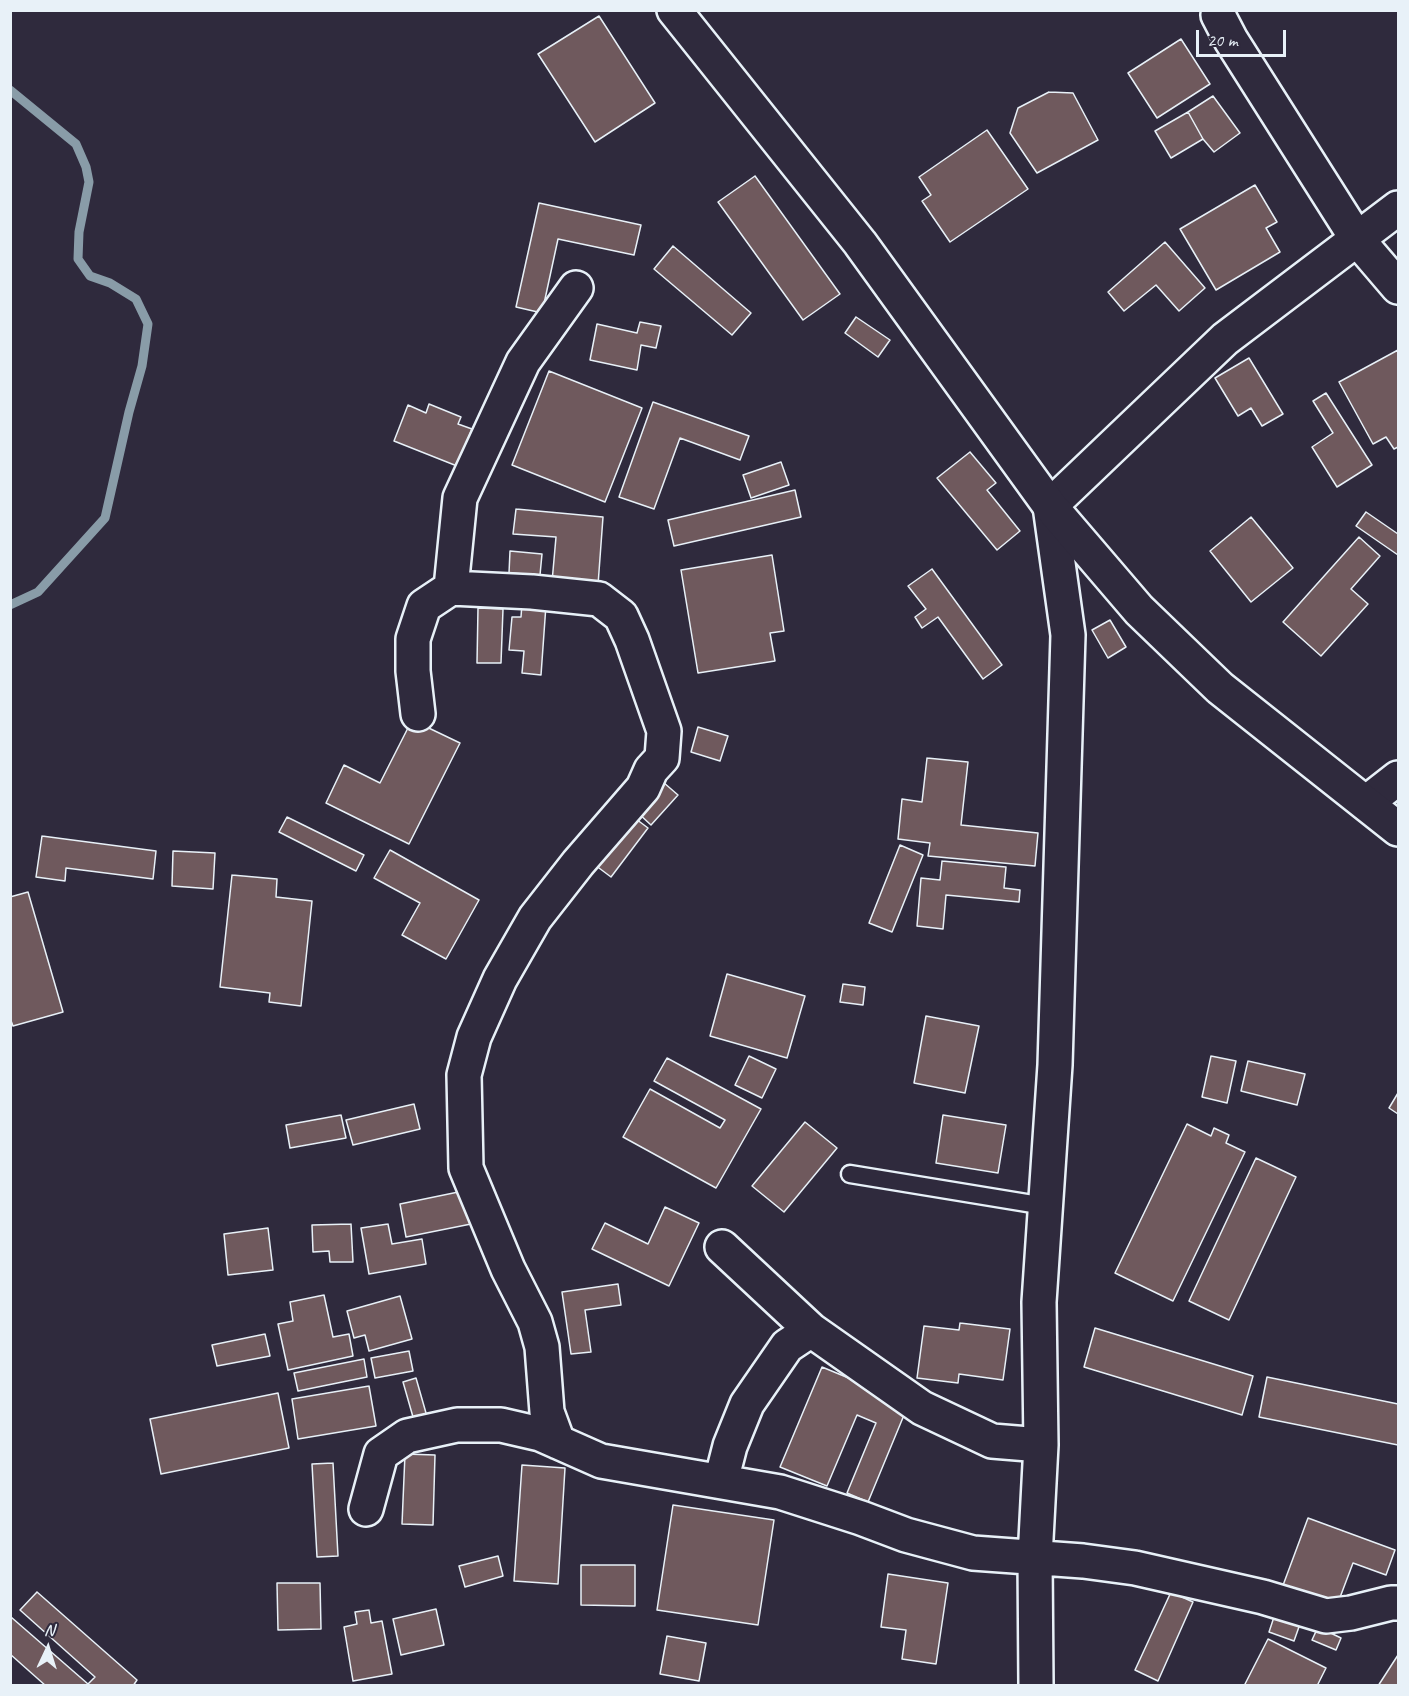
<!DOCTYPE html>
<style>
body{margin:0}
#map{position:relative;width:1409px;height:1696px;overflow:hidden;background:#2f2a3d;font-family:Caveat,sans-serif}
canvas{display:block}
.frame{position:absolute;inset:0;border:12px solid #e8f1f8;pointer-events:none}
.north{position:absolute;left:18px;top:1618px;width:60px;height:60px;-webkit-text-stroke:4px #2f2a3d;paint-order:stroke;rotate:4deg;font-size:16px;font-weight:700;line-height:24px;text-align:center;color:#e8f1f8}
.north::after{content:'';display:block;margin:auto;width:21px;height:27px;background:#e8f1f8;clip-path:polygon(50% 0,100% 100%,50% 72%,0 100%)}
.scale{position:absolute;left:1196px;top:30px;width:90px;height:27px;box-sizing:border-box;border:3px solid #e8f1f8;border-top:0;padding-left:8px;font-size:18px;line-height:21px;white-space:nowrap;color:#e8f1f8;-webkit-text-stroke:4px #2f2a3d;paint-order:stroke}
</style>
<div id="map">
<canvas width="1409" height="1696"></canvas>
<div class="frame"></div>
<div class="north">N</div>
<div class="scale">20 m</div>
</div>
<script>
const context = document.querySelector('canvas').getContext('2d');
context.lineJoin = 'round';
function poly(rows) {
  const path = new Path2D();
  for (const r of rows) {
    path.moveTo(r[0], r[1]);
    for (let i = 2; i < r.length; i += 2) path.lineTo(r[i], r[i + 1]);
  }
  return path;
}
function stroke(path, color, width, dash) {
  context.strokeStyle = color;
  context.lineWidth = width;
  context.lineCap = dash ? 'butt' : 'round';
  context.setLineDash(dash || []);
  context.stroke(path);
}
function paint(path, color) {
  context.fillStyle = color;
  context.fill(path, 'evenodd');
}
stroke(poly([
 [10,90,76,144,86,167,89,182,79,232,78,259,90,276,110,283,136,299,148,324,142,366,129,412,105,518,38,592,10,605]
]), '#899ca8', 9);
const building = poly([
 [599,16,655,103,595,142,538,54,599,16],
 [1181,39,1210,84,1157,118,1128,73,1181,39],
 [1049,92,1073,93,1098,140,1037,173,1010,133,1018,108,1049,92],
 [1213,96,1240,133,1214,152,1203,139,1188,112,1213,96],
 [1188,112,1203,139,1171,158,1155,131,1188,112],
 [987,130,1028,189,950,242,922,201,931,195,919,177,987,130],
 [755,176,840,294,803,320,718,202,755,176],
 [1255,185,1277,222,1266,228,1280,252,1216,290,1180,229,1255,185],
 [539,203,641,225,634,255,558,239,542,313,516,307,539,203],
 [1165,242,1205,288,1179,311,1156,285,1124,311,1108,292,1165,242],
 [673,246,751,313,732,335,654,269,673,246],
 [856,317,890,340,878,357,845,333,856,317],
 [640,322,661,326,656,348,641,345,637,370,590,360,597,324,637,333,640,322],
 [1398,350,1398,447,1394,449,1386,437,1373,444,1339,382,1398,350],
 [1249,358,1283,414,1262,426,1251,408,1238,416,1215,378,1249,358],
 [549,371,642,408,605,502,512,465,549,371],
 [1326,393,1372,465,1337,487,1312,447,1333,433,1313,401,1326,393],
 [653,402,749,436,740,460,680,438,654,509,619,497,653,402],
 [429,404,461,417,458,424,472,429,457,466,394,441,408,405,426,413,429,404],
 [970,452,996,483,987,490,1020,531,997,550,937,478,970,452],
 [781,462,789,485,751,498,743,475,781,462],
 [795,490,801,517,674,546,668,520,795,490],
 [516,509,603,517,598,585,552,582,556,537,513,534,516,509],
 [1366,512,1398,534,1398,555,1356,526,1366,512],
 [1251,517,1293,568,1251,602,1210,551,1251,517],
 [1359,537,1380,556,1351,589,1368,604,1321,656,1283,622,1359,537],
 [510,551,542,554,540,575,509,573,510,551],
 [772,555,784,631,770,633,775,661,698,673,681,570,772,555],
 [932,569,1002,665,983,679,938,617,922,628,915,617,926,609,908,586,932,569],
 [522,603,546,605,541,675,522,673,524,651,509,650,512,617,521,617,522,603],
 [478,608,503,609,501,663,477,663,478,608],
 [1110,620,1126,647,1108,658,1092,630,1110,620],
 [412,720,460,743,409,844,326,803,344,765,380,783,412,720],
 [698,727,728,736,720,761,691,752,698,727],
 [927,758,968,762,961,825,1038,833,1035,866,928,856,930,843,898,839,902,799,922,802,927,758],
 [663,782,678,795,651,825,637,812,663,782],
 [632,816,648,828,611,877,595,865,632,816],
 [287,817,364,855,356,871,279,832,287,817],
 [42,836,156,851,153,879,66,868,65,881,36,877,42,836],
 [900,845,923,855,892,932,869,923,900,845],
 [390,850,479,900,446,959,402,935,420,903,374,878,390,850],
 [173,851,215,853,213,889,172,886,173,851],
 [942,861,1006,867,1004,888,1020,890,1019,902,946,895,943,929,917,926,921,878,940,880,942,861],
 [232,875,277,879,276,897,312,901,301,1006,269,1002,270,993,220,987,232,875],
 [28,892,63,1012,13,1026,10,1018,10,897,28,892],
 [727,974,805,996,787,1058,710,1036,727,974],
 [843,984,865,987,863,1005,840,1002,843,984],
 [926,1016,979,1026,965,1093,914,1083,926,1016],
 [749,1056,776,1069,762,1098,735,1085,749,1056],
 [1211,1056,1236,1061,1227,1103,1202,1097,1211,1056],
 [667,1058,761,1109,716,1188,623,1137,650,1089,720,1128,725,1120,654,1081,667,1058],
 [1248,1061,1305,1074,1297,1105,1241,1091,1248,1061],
 [1398,1093,1398,1114,1389,1108,1398,1093],
 [414,1104,420,1129,353,1145,346,1120,414,1104],
 [341,1115,346,1138,290,1148,286,1125,341,1115],
 [943,1115,1006,1125,998,1173,936,1163,943,1115],
 [805,1122,837,1148,784,1212,752,1186,805,1122],
 [1187,1124,1211,1136,1214,1128,1229,1135,1226,1143,1245,1152,1173,1301,1115,1273,1187,1124],
 [1256,1158,1296,1177,1229,1320,1189,1301,1256,1158],
 [468,1190,476,1223,406,1237,400,1204,468,1190],
 [665,1207,699,1223,669,1286,592,1249,605,1223,648,1244,665,1207],
 [351,1224,353,1262,330,1262,329,1251,313,1252,312,1225,351,1224],
 [388,1224,392,1244,422,1239,426,1264,369,1274,361,1228,388,1224],
 [268,1228,273,1270,228,1275,224,1234,268,1228],
 [618,1284,621,1305,585,1310,591,1352,571,1354,562,1292,618,1284],
 [324,1295,333,1337,349,1334,353,1356,288,1370,278,1324,293,1321,290,1302,324,1295],
 [400,1296,412,1339,369,1351,365,1335,354,1338,347,1311,400,1296],
 [960,1323,1010,1329,1003,1380,959,1374,958,1383,917,1378,924,1326,959,1330,960,1323],
 [1095,1328,1253,1376,1242,1415,1084,1367,1095,1328],
 [265,1334,270,1356,217,1366,212,1345,265,1334],
 [409,1351,413,1371,375,1378,371,1358,409,1351],
 [364,1359,367,1377,298,1391,294,1373,364,1359],
 [822,1367,909,1403,868,1502,847,1493,876,1423,857,1415,827,1486,780,1467,822,1367],
 [1267,1377,1398,1404,1398,1445,1259,1417,1267,1377],
 [416,1378,428,1420,415,1424,403,1382,416,1378],
 [369,1386,376,1426,298,1439,292,1399,369,1386],
 [278,1393,289,1448,161,1474,150,1419,278,1393],
 [405,1454,435,1455,433,1525,402,1524,405,1454],
 [333,1463,338,1556,317,1557,312,1464,333,1463],
 [522,1465,565,1468,558,1584,514,1581,522,1465],
 [673,1505,774,1520,758,1625,657,1610,673,1505],
 [1308,1518,1395,1550,1386,1575,1353,1563,1336,1608,1282,1588,1308,1518],
 [498,1556,503,1576,465,1587,459,1566,498,1556],
 [581,1565,635,1565,635,1606,581,1605,581,1565],
 [888,1574,948,1583,936,1664,902,1659,906,1630,881,1627,888,1574],
 [277,1583,320,1583,321,1629,278,1630,277,1583],
 [37,1592,137,1680,133,1686,46,1686,10,1654,11,1617,88,1684,95,1677,20,1610,37,1592],
 [1171,1592,1193,1602,1158,1681,1135,1670,1171,1592],
 [436,1609,444,1645,401,1655,393,1619,436,1609],
 [369,1610,371,1623,382,1621,392,1674,353,1681,344,1627,357,1624,355,1612,369,1610],
 [1275,1614,1300,1624,1294,1641,1269,1632,1275,1614],
 [1318,1627,1341,1638,1336,1650,1312,1640,1318,1627],
 [667,1636,706,1643,699,1681,660,1674,667,1636],
 [1268,1639,1326,1668,1317,1686,1244,1686,1268,1639],
 [1398,1655,1398,1686,1378,1686,1398,1655]
]);
paint(building, '#6f595d');
stroke(building, '#e8f1f8', 1.5);
const lane = poly([
 [850,1174,1045,1206]
]);
const street = poly([
 [1219,10,1218,15,1231,40,1357,239,1398,287],
 [451,588,460,498,523,362,576,288],
 [418,714,413,671,413,639,424,606,451,588,532,592,599,599,621,616,632,640,664,731,662,758,651,770,643,788,578,863,535,918,500,979,474,1037,464,1075,466,1168,508,1269,535,1322,542,1347,547,1412,558,1442],
 [1366,803,1398,778],
 [722,1247,811,1330,922,1408,992,1441,1041,1445],
 [721,1481,730,1446,747,1404,787,1346,811,1330],
 [366,1509,381,1454,407,1436,457,1425,501,1425,540,1434,601,1461,780,1492,861,1518,906,1535,973,1553,1083,1561,1135,1568,1263,1597,1326,1616,1351,1613,1391,1603,1398,1603],
 [1036,1686,1035,1558,1041,1445,1039,1302,1055,1065,1068,635,1050,506,1225,339,1398,208]
]);
const secondary = poly([
 [674,10,860,243,1050,506,1139,610,1220,688,1398,829]
]);
stroke(lane, '#e8f1f8', 21);
stroke(street, '#e8f1f8', 38);
stroke(secondary, '#e8f1f8', 38);
stroke(lane, '#2f2a3d', 16);
stroke(street, '#2f2a3d', 33);
stroke(secondary, '#2f2a3d', 33);
</script>
